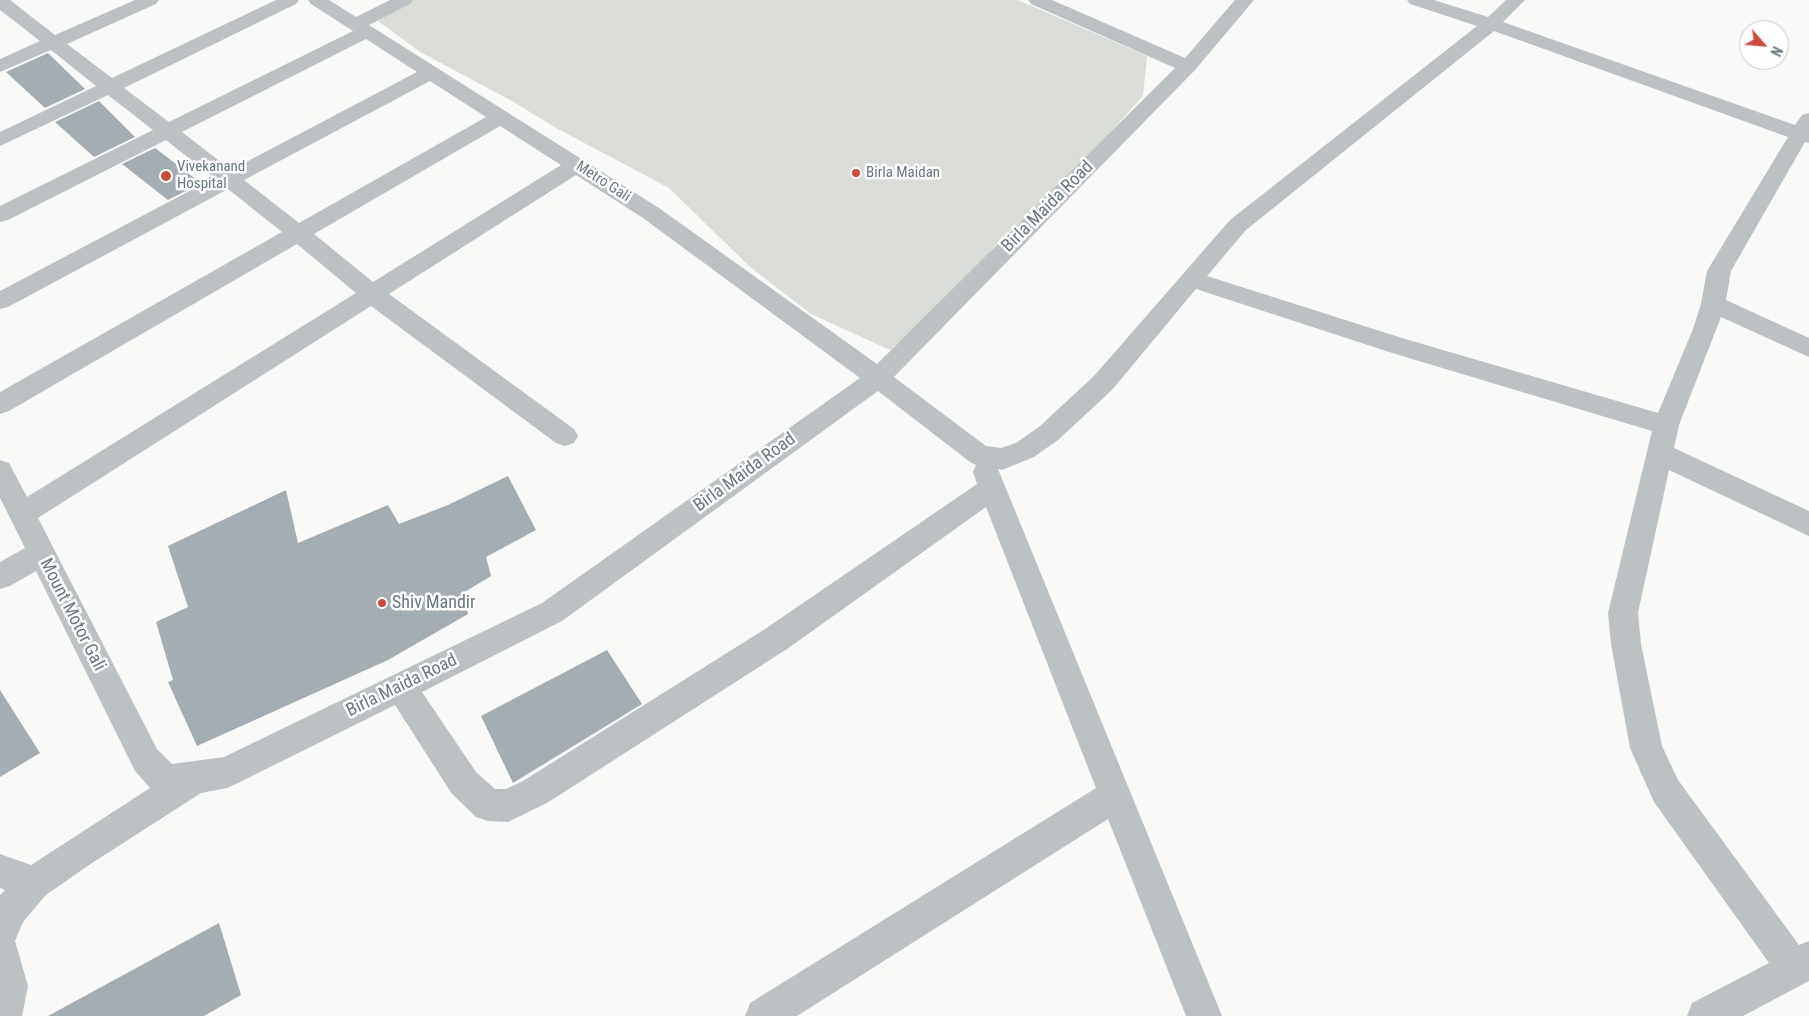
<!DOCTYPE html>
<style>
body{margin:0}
#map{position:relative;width:1809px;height:1016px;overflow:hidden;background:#f9f9f7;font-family:"Roboto Condensed",sans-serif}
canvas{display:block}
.north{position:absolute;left:1739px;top:20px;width:50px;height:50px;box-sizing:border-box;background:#fff;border:1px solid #c2c9cc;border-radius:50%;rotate:117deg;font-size:14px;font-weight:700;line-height:20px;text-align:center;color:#66797f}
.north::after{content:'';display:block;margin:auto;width:18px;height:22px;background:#d1483f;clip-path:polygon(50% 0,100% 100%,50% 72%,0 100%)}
</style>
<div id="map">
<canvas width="1809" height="1016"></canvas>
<div class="north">N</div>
</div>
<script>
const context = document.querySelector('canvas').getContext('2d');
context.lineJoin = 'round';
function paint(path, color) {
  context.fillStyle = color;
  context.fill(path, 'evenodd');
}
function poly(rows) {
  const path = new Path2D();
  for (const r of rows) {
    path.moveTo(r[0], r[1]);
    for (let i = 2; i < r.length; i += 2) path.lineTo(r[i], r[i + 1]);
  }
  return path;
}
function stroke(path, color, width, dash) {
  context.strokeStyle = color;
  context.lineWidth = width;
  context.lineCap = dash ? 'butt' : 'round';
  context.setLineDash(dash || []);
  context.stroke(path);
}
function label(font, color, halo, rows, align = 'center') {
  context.font = font + ' "Roboto Condensed",sans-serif';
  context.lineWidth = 5;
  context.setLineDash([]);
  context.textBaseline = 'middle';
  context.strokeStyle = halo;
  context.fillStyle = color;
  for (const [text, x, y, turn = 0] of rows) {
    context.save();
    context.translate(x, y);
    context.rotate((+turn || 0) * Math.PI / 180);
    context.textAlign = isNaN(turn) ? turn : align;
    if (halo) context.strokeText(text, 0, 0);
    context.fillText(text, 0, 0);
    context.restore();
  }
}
paint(poly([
 [411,0,1018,0,1147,56,1143,96,1088,157,999,241,948,301,890,350,811,314,750,267,669,188,556,128,512,101,420,52,378,21]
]), '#daddd7');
paint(poly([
 [48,53,85,89,45,108,6,72],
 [99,101,135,137,94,157,55,122],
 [155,148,201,183,168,200,122,164],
 [508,476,536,530,486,557,491,576,463,593,468,614,388,660,197,746,168,682,173,680,156,622,188,607,168,546,286,490,298,543,388,505,399,524,448,505],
 [607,650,642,704,513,783,481,716],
 [0,690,40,753,0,777],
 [219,923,241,995,204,1016,48,1016]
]), '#a4aeb2');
paint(poly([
 [0,0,10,0,55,35,135,0,159,0,156,4,67,44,112,78,276,0,299,0,296,4,124,88,169,122,353,31,311,4,308,0,329,0,356,17,390,0,413,0,410,4,369,25,659,208,877,364,1175,68,1031,4,1028,0,1052,0,1185,58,1235,0,1254,0,1195,70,894,377,986,446,1001,448,1016,443,1040,426,1094,376,1230,220,1477,26,1410,4,1407,0,1434,0,1488,17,1506,0,1525,0,1503,22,1795,125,1802,115,1809,113,1809,143,1805,142,1731,271,1726,300,1809,338,1809,357,1721,317,1679,425,1674,448,1809,511,1809,536,1669,470,1638,613,1641,644,1662,746,1678,780,1799,945,1809,941,1809,981,1743,1016,1687,1016,1692,1003,1769,963,1654,802,1630,748,1611,644,1608,613,1652,431,1389,352,1196,289,1112,390,1058,440,1034,457,1002,470,998,469,1222,1016,1186,1016,1108,819,797,1016,745,1016,750,1003,1096,788,986,507,787,649,547,803,508,822,488,821,476,817,452,794,395,705,238,783,227,788,201,793,89,865,46,895,23,922,15,941,28,986,22,1016,0,1016,0,895,5,890,0,888,0,854,31,865,150,788,135,771,36,571,10,586,0,589,0,562,25,548,0,498,0,460,9,463,27,497,356,293,297,244,9,411,0,414,0,392,282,232,228,189,8,307,0,309,0,291,214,178,166,140,8,220,0,222,0,206,153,130,108,95,0,146,0,132,96,86,51,50,0,72,0,59,40,41,0,10,0,0],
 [1494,31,1788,137,1707,271,1701,304,1693,329,1658,413,1402,338,1207,276,1246,230,1494,31],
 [366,39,417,72,231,170,182,132,366,39],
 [430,81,486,117,299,223,244,180,430,81],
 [500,126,561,165,373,282,314,234,500,126],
 [576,175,643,218,860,378,542,603,224,757,172,764,157,749,38,518,371,306,556,443,565,446,574,443,578,436,574,429,389,294,576,175],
 [878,391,970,462,976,465,973,472,977,484,765,629,523,781,506,789,495,789,476,772,422,692,562,621,878,391]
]), '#bcc2c4');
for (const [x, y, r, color] of [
 [856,173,5,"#d1483f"],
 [166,176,6,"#d1483f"],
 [382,603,5,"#d1483f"]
]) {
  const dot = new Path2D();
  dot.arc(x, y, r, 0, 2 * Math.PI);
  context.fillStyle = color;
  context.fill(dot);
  stroke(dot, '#fff', 2);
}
label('15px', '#66797f', '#fff', [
 ["Vivekanand",177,167],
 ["Hospital",177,184],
 ["Birla Maidan",866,173]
], 'left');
label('15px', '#66797f', '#fff', [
 ["Metro Gali",603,182,33]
]);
label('18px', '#66797f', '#fff', [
 ["Birla Maida Road",1048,207,-45],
 ["Birla Maida Road",745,473,-36],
 ["Mount Motor Gali",72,615,63],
 ["Birla Maida Road",402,686,-26]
]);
label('18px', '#66797f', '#fff', [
 ["Shiv Mandir",392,603]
], 'left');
</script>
